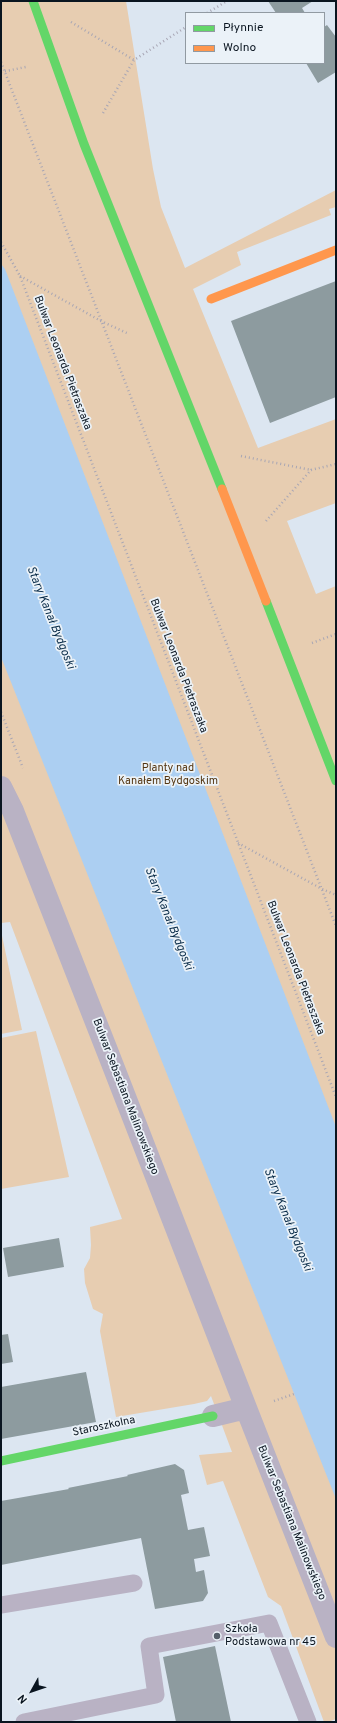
<!DOCTYPE html>
<meta charset="utf-8">
<style>
body{margin:0}
#map{position:relative;width:337px;height:1723px;overflow:hidden;background:#dce6f1;font-family:Overpass,sans-serif}
canvas{display:block}
.frame{position:absolute;inset:0;border:2px solid #0a1520;pointer-events:none}
.legend{position:absolute;left:185px;top:12px;width:140px;height:52px;box-sizing:border-box;background:#ebf2f8;border:1px solid #919aa2;margin:0;padding:5px 7px;list-style:none;font-size:12px;color:#0a1520}
.legend li{display:flex;align-items:center;gap:8px;height:20px}
.legend b{width:20px;border:1px solid #919aa2}
.north{position:absolute;left:12px;top:1671px;width:40px;height:40px;-webkit-text-stroke:3px #ebf2f8;paint-order:stroke;rotate:230deg;font-size:11px;font-weight:700;line-height:16px;text-align:center;color:#0a1520}
.north::after{content:'';display:block;margin:auto;width:14px;height:18px;background:#0a1520;clip-path:polygon(50% 0,100% 100%,50% 72%,0 100%)}
</style>
<div id="map">
<canvas width="337" height="1723"></canvas>
<div class="frame"></div>
<ul class="legend">
<li><b style="height:5px;background:#63d668"></b>Płynnie</li>
<li><b style="height:5px;background:#ff974d"></b>Wolno</li>
</ul>
<div class="north">N</div>
</div>
<script>
const context = document.querySelector('canvas').getContext('2d');
context.lineJoin = 'round';
function paint(path, color) {
  context.fillStyle = color;
  context.fill(path, 'evenodd');
}
function poly(rows) {
  const path = new Path2D();
  for (const r of rows) {
    path.moveTo(r[0], r[1]);
    for (let i = 2; i < r.length; i += 2) path.lineTo(r[i], r[i + 1]);
  }
  return path;
}
function stroke(path, color, width, dash) {
  context.strokeStyle = color;
  context.lineWidth = width;
  context.lineCap = dash ? 'butt' : 'round';
  context.setLineDash(dash || []);
  context.stroke(path);
}
function label(font, color, halo, rows, align = 'center') {
  context.font = font + ' Overpass,sans-serif';
  context.lineWidth = 3.5;
  context.setLineDash([]);
  context.textBaseline = 'middle';
  context.strokeStyle = halo;
  context.fillStyle = color;
  for (const [text, x, y, turn = 0] of rows) {
    context.save();
    context.translate(x, y);
    context.rotate((+turn || 0) * Math.PI / 180);
    context.textAlign = isNaN(turn) ? turn : align;
    if (halo) context.strokeText(text, 0, 0);
    context.fillText(text, 0, 0);
    context.restore();
  }
}
paint(poly([
 [1,1,126,1,153,169,161,207,185,268,336,190,336,207,329,209,331,215,237,252,241,265,193,289,258,448,336,419,336,503,287,521,316,594,336,586,336,1719,328,1722,324,1722,281,1606,268,1597,223,1481,207,1485,199,1455,232,1452,211,1396,207,1401,194,1404,116,1417,100,1331,103,1314,93,1309,85,1283,84,1269,90,1258,91,1245,90,1227,122,1219,10,922,1,923],
 [1,931,22,1030,1,1034],
 [36,1031,69,1177,1,1189,1,1038]
]), '#e7cdb1');
paint(poly([
 [1,264,5,269,336,1127,336,1499,1,657]
]), '#accff2');
paint(poly([
 [268,1,313,1,302,8,305,13,276,13],
 [327,25,336,37,336,72,318,83,306,63,324,63,324,27],
 [336,281,336,397,270,423,231,321],
 [59,1238,64,1267,8,1277,3,1248],
 [8,1334,13,1362,1,1364,1,1335],
 [86,1372,96,1422,1,1439,1,1387],
 [175,1464,184,1470,189,1493,181,1495,188,1530,204,1527,210,1556,194,1559,196,1572,204,1570,208,1593,203,1601,155,1609,141,1538,1,1565,1,1501,69,1489,68,1488,128,1476,127,1475],
 [215,1646,231,1722,176,1722,163,1657]
]), '#8d9b9f');
stroke(poly([
 [207,13,227,1],
 [71,22,134,60],
 [1,62,336,926],
 [1,72,26,67],
 [103,113,134,60,186,27],
 [1,242,20,276,336,1097],
 [20,276,101,321,129,334],
 [241,456,311,470],
 [266,521,311,470,336,464],
 [312,643,336,634],
 [1,712,23,768],
 [238,843,322,889,336,895],
 [274,1401,294,1394]
]), '#a8a6b4', 2.5, [1, 3]);
stroke(poly([
 [1,1605,134,1583],
 [24,1722,156,1695,149,1646,269,1623,308,1722]
]), '#b9b2c4', 17);
stroke(poly([
 [1,787,13,811,110,1058,246,1408,213,1416],
 [246,1408,336,1637]
]), '#b9b2c4', 22);
stroke(poly([
 [33,1,84,144,222,489],
 [266,601,336,781],
 [1,1461,213,1416]
]), '#63d668', 9);
stroke(poly([
 [211,299,336,250],
 [222,489,266,601]
]), '#ff974d', 9);
for (const [x, y, r, color] of [
 [217,1636,4,"#545e69"]
]) {
  const dot = new Path2D();
  dot.arc(x, y, r, 0, 2 * Math.PI);
  context.fillStyle = color;
  context.fill(dot);
  stroke(dot, '#ebf2f8', 1.5);
}
label('11px', '#0a1520', '#ebf2f8', [
 ["Bulwar Leonarda Pietraszaka",62,363,69],
 ["Bulwar Leonarda Pietraszaka",178,666,69],
 ["Bulwar Leonarda Pietraszaka",295,968,69],
 ["Bulwar Sebastiana Malinowskiego",125,1097,69],
 ["Staroszkolna",104,1427,-12],
 ["Bulwar Sebastiana Malinowskiego",291,1523,68]
]);
label('11px', '#543612', '#ebf2f8', [
 ["Planty nad",168,769],
 ["Kanałem Bydgoskim",168,782]
]);
label('11px', '#0a1520', '#ebf2f8', [
 ["Szkoła",225,1630],
 ["Podstawowa nr 45",225,1643]
], 'left');
label('italic 12px', '#082b48', '#ebf2f8', [
 ["Stary Kanał Bydgoski",50,618,68],
 ["Stary Kanał Bydgoski",168,919,68],
 ["Stary Kanał Bydgoski",287,1220,68]
]);
</script>
